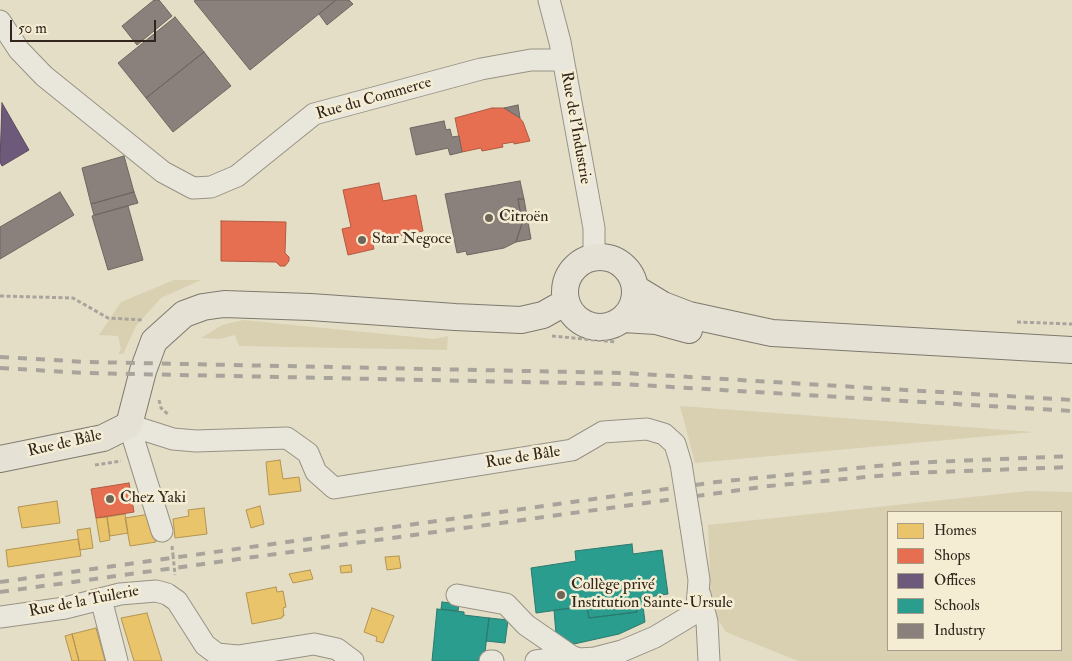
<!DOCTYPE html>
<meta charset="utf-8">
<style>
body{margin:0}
#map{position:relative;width:1072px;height:661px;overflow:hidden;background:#e4dec7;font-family:"IM FELL Double Pica",serif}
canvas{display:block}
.legend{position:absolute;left:887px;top:511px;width:175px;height:140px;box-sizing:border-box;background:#f5edd3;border:1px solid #a79d8a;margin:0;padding:6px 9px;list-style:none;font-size:15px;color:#31251d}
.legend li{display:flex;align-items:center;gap:10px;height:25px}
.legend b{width:25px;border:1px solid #a79d8a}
.scale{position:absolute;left:10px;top:20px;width:146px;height:22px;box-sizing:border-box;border:2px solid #31251d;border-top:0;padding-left:6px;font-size:15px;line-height:18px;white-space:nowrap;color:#31251d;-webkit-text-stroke:4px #f5edd3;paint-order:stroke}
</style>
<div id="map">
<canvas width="1072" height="661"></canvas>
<ul class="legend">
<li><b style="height:14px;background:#e9c46a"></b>Homes</li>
<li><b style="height:14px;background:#e76f51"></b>Shops</li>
<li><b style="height:14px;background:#6d597a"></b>Offices</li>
<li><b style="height:14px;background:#2a9d8f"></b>Schools</li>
<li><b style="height:14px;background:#8a817c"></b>Industry</li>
</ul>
<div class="scale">50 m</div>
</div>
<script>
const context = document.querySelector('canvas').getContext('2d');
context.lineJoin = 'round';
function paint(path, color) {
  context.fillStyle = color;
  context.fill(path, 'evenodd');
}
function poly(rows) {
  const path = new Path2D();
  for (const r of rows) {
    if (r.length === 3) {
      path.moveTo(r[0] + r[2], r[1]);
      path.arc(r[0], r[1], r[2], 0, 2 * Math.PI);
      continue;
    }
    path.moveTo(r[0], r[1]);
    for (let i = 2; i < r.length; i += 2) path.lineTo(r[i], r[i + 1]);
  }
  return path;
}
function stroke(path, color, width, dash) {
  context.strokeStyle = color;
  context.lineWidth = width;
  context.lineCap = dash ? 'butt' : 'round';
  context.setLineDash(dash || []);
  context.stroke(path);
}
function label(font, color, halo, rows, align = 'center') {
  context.font = font + ' "IM FELL Double Pica",serif';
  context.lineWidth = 5;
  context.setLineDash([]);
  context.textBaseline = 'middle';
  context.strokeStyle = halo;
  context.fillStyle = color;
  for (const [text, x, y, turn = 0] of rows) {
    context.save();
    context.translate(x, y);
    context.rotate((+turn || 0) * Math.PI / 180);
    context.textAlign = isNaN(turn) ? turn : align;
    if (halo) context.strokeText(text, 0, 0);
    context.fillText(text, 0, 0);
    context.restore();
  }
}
paint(poly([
 [174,280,201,280,161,298,136,326,123,354,118,354,121,349,118,336,99,335,121,302],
 [243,320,435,339,448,336,447,350,239,346,235,335,220,339,201,338,222,325],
 [680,406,1034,432,695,463],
 [1028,491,1072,492,1072,661,798,661,726,632,711,608,708,525],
 [888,512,1061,512,1061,650,888,650]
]), '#d9d0b2');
const homes = poly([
 [280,460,283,479,299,477,301,491,269,495,266,462,280,460],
 [57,501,60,523,22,528,18,507,57,501],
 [260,506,264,524,251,528,246,510,260,506],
 [204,508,207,534,175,538,173,519,189,516,188,510,204,508],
 [125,514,128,533,110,536,107,517,125,514],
 [150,514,156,542,130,546,125,518,150,514],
 [107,517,110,540,100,542,96,518,107,517],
 [90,528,93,548,80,550,77,530,90,528],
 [78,539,81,556,8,567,6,550,78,539],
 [399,556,401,568,387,570,385,557,399,556],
 [351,565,352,572,341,573,340,566,351,565],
 [310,570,313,579,293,583,289,574,310,570],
 [276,587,277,592,283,591,286,607,283,608,284,616,282,616,282,618,252,624,246,593,276,587],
 [372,608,394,616,383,643,376,641,377,637,364,632,372,608],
 [147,613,151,626,162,661,134,661,121,618,147,613],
 [96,628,105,661,79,661,72,634,96,628],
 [72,634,79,661,72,661,65,636,72,634]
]);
paint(homes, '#e9c46a');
stroke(homes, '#b29453', 1);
const shops = poly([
 [492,108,504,108,518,116,523,122,530,141,514,144,514,142,502,144,503,147,482,151,481,148,462,152,455,118,492,108],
 [379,183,383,201,416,195,423,231,372,241,374,249,348,255,342,229,351,227,343,190,379,183],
 [221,221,286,222,285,253,289,257,289,261,285,266,280,266,276,262,221,261,221,221],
 [129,483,134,512,96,518,91,489,129,483]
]);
paint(shops, '#e76f51');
stroke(shops, '#b05941', 1);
const offices = poly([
 [2,103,29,150,2,166,0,162,2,103]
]);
paint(offices, '#6d597a');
stroke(offices, '#5b495e', 1);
const schools = poly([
 [632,544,633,554,662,550,668,594,635,599,637,612,589,618,587,606,536,613,531,568,576,561,575,551,632,544],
 [642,598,645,622,619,634,574,644,556,634,554,610,587,606,589,618,637,612,635,599,642,598],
 [442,602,459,604,458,611,441,609,442,602],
 [437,609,464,612,464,615,489,618,484,661,432,661,437,609],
 [489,618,508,620,505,643,486,641,489,618]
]);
paint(schools, '#2a9d8f');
stroke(schools, '#2c796d', 1);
const industry = poly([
 [154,0,159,0,172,16,137,45,122,26,154,0],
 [196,0,336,0,250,70,194,1,196,0],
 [336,0,349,0,353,4,327,25,319,14,336,0],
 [175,17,204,52,146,98,118,63,175,17],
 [204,52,231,86,173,132,146,98,204,52],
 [518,105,520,118,504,108,518,105],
 [444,121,446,130,450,129,452,137,459,136,462,152,450,155,448,148,416,155,410,128,444,121],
 [124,156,134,192,91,204,82,168,124,156],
 [520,181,524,199,518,199,522,223,516,242,504,248,467,255,466,251,457,253,445,194,520,181],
 [60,192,74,215,0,259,0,227,60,192],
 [134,192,138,203,94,215,91,204,134,192],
 [518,199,524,199,531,239,516,242,522,223,518,199],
 [128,206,143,260,108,270,92,216,128,206]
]);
paint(industry, '#8a817c');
stroke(industry, '#6f6560', 1);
const minor = poly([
 [549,0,560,42,594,228,594,258],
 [0,21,19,50,44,76,163,172,193,188,211,187,237,176,314,114,481,69,531,60,563,60],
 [129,425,173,439,196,441,287,438,308,453,316,472,334,488,572,450,603,432,647,429,664,434,675,444,681,464],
 [129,425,162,531],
 [457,595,506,604,526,625,571,656,579,659,595,658,622,651,655,637,690,616,697,607,699,580,691,527],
 [700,595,707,622,709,661],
 [101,599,117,661],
 [0,617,65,608,120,594,156,591,167,594,177,601,205,645,217,654,238,656,314,644,337,649,353,661],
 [490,661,493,661],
 [536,661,571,656]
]);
const major = poly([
 [600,292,35],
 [635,288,663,305,689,315,772,333,1072,350],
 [623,319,656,321,689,330],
 [0,459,103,438,129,425,143,371,154,341,184,314,203,307,224,304,310,307,455,317,521,320,543,315,566,302]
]);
stroke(minor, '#979284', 23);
stroke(major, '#7e796d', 28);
stroke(poly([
 [0,296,73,298,108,318,143,320],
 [1017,322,1072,324],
 [552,336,616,342],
 [159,400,161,408,169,415],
 [95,465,121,461],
 [172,546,173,555]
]), '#a8a49b', 3, [4, 2.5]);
stroke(minor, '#e9e6db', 21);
stroke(major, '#e5e1d5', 26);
stroke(poly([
 [0,357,87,362,624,373,1072,400],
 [0,368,85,373,622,384,1072,411],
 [0,582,716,482,908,463,1072,456],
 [0,592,769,486,909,473,1072,467]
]), '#a8a49b', 4, [9, 9]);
const minorBridge = poly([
 [681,464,691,527]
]);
stroke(minorBridge, '#979284', 23, []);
stroke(poly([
 [173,555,175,575]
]), '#a8a49b', 3, [4, 2.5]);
stroke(minorBridge, '#e9e6db', 21);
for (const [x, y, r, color] of [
 [489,218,5,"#706658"],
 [362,240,5,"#706658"],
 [110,499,5,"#706658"],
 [561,595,5,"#706658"]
]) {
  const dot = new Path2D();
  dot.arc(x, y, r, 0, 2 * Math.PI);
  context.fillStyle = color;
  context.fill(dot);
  stroke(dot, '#f5edd3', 2);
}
label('16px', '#31251d', '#f5edd3', [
 ["Rue du Commerce",374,99,-16],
 ["Rue de l'Industrie",575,128,80],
 ["Rue de Bâle",65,444,-13],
 ["Rue de Bâle",523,458,-9],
 ["Rue de la Tuilerie",84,602,-11]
]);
label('16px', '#31251d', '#f5edd3', [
 ["Citroën",499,218],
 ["Star Negoce",372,240],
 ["Chez Yaki",120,499],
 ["Collège privé",571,586],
 ["Institution Sainte-Ursule",571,604]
], 'left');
</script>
